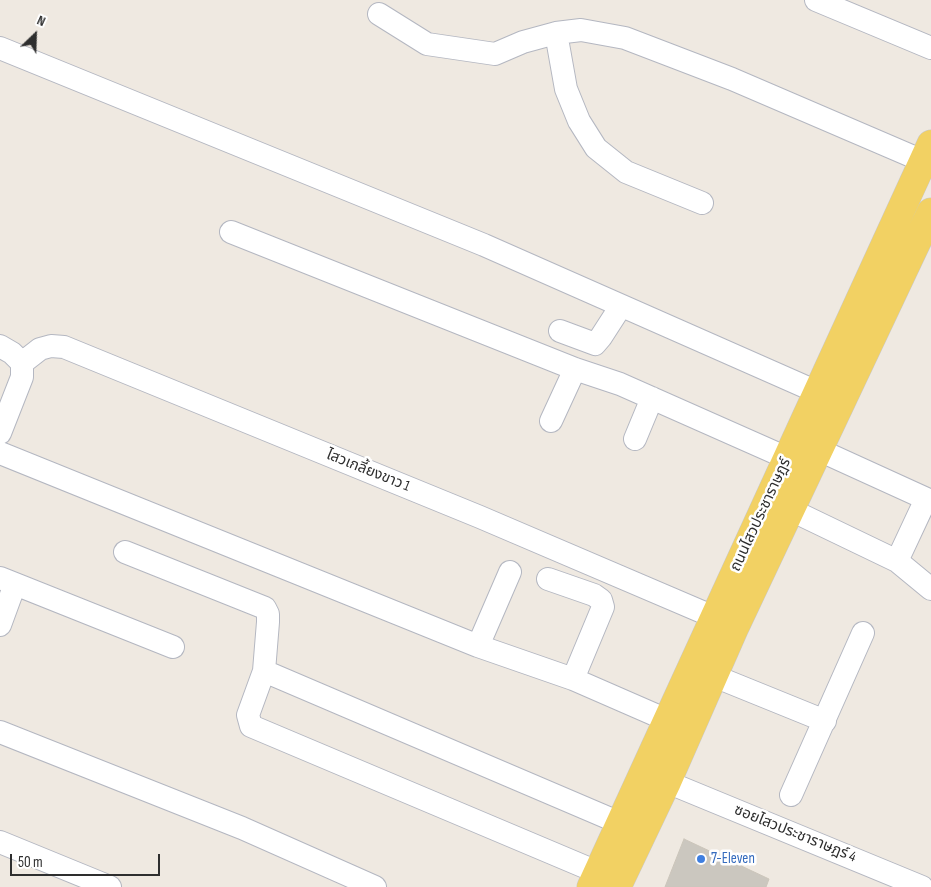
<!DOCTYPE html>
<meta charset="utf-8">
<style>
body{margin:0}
#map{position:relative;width:931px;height:887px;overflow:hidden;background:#efe9e1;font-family:"Sofia Sans Condensed",sans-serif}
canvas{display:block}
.north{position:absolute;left:10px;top:10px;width:50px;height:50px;-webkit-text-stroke:4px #fff;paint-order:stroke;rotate:24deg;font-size:14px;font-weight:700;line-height:20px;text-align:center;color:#2e2e2e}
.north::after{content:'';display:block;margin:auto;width:18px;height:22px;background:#2e2e2e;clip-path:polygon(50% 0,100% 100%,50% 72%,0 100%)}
.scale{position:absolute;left:10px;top:854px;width:150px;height:22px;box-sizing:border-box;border:2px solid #2e2e2e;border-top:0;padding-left:6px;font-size:15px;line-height:18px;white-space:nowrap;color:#2e2e2e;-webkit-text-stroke:4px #fff;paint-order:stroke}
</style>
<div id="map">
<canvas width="931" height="887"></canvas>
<div class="north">N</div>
<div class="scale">50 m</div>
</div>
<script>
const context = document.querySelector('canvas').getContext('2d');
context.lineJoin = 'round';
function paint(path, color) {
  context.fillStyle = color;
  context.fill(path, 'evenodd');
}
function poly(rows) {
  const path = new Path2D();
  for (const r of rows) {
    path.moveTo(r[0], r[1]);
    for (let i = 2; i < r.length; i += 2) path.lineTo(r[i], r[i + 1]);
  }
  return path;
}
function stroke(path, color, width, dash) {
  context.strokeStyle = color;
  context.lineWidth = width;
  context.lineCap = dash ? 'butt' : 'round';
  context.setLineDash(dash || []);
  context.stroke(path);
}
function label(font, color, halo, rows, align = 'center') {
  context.font = font + ' "Sofia Sans Condensed","Noto Sans Thai",sans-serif';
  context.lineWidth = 5;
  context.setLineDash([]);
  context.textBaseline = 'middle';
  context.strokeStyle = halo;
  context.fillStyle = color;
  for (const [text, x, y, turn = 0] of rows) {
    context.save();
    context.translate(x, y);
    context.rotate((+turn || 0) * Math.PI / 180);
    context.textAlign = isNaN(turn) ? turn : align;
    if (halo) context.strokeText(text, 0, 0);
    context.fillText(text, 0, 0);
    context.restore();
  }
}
const building = poly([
 [684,839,769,879,766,887,665,887,684,839]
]);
paint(building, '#cbc7bf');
stroke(building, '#cbc5ba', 1);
const minor = poly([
 [816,0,931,48],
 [379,14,427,44,495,54,523,42,556,33,581,30,625,38,732,79,923,161],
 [556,33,566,89,579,121,596,148,626,172,702,203],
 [0,48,484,245,833,399],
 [231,232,575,369,620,384,787,458],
 [560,331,595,344,601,337,621,306],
 [0,346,12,353,22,363,22,377,0,433],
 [22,363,40,349,51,346,64,347,480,517,714,617],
 [551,421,575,369],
 [635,439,652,398],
 [819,450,931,501],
 [0,453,478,646,573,679,667,720],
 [791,510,897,561,931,589],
 [125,552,265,608,268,614,268,622,264,671],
 [897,561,926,499],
 [0,578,173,647],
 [548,579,594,595,601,600,603,607,573,679],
 [0,625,15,584],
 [478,646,510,572],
 [714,676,825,721],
 [0,732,242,828,375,887],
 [667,782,922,887],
 [791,795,863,633],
 [0,842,110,887],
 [597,872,251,726,248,715,264,671,620,823]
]);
const major = poly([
 [591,887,931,144],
 [617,887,667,782,735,627,931,212]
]);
stroke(minor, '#b4b7c1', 24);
stroke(major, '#c9c9c9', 29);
stroke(minor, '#fff', 22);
stroke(major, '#f2d163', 28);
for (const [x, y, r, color] of [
 [701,859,5,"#3f7fe0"]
]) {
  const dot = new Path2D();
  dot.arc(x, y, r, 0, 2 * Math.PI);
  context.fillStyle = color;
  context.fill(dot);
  stroke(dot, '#fff', 2);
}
label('15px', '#2e2e2e', '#fff', [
 ["ไสวเกลี้ยงขาว 1",368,471,22],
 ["ถนนไสวประชาราษฎร์",761,515,-65],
 ["ซอยไสวประชาราษฎร์ 4",795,834,22]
]);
label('15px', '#366cbe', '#fff', [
 ["7-Eleven",711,859]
], 'left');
</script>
